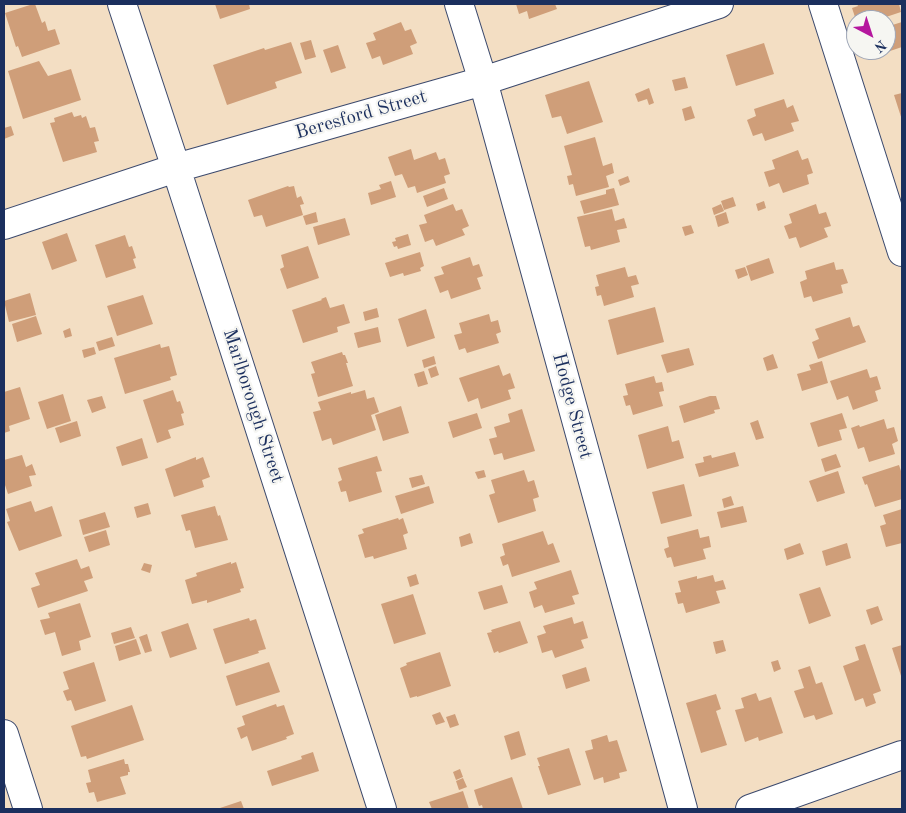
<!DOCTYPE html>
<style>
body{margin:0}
#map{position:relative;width:906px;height:813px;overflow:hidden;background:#f3dec3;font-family:"Old Standard TT",serif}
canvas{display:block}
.frame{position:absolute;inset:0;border:5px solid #1b2f5e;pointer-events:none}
.north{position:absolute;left:846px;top:10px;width:50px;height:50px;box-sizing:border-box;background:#f6f6f2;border:1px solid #9ea6b7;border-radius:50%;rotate:140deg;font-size:14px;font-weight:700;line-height:20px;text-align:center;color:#1b2f5e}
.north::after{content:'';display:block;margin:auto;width:18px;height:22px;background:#b5179e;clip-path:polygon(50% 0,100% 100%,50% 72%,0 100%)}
</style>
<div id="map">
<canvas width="906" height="813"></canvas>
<div class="frame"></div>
<div class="north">N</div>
</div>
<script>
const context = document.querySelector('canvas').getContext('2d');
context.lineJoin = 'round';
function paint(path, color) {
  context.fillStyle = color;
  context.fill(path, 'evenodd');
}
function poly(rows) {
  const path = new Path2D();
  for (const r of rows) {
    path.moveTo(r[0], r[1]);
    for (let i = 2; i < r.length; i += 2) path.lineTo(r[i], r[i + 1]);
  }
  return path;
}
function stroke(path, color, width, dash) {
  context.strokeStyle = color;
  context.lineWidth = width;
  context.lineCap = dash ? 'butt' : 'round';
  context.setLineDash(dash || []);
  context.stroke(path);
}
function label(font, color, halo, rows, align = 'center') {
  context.font = font + ' "Old Standard TT",serif';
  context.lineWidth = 4.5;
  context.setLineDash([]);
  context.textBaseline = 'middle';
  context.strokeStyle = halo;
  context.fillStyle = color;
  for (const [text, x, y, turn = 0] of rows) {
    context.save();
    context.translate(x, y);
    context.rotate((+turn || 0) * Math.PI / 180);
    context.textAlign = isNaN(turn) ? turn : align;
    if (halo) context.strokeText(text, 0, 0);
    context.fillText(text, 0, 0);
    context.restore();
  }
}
paint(poly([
 [33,4,35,4,42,23,45,21,48,31,55,29,60,44,22,57,18,46,16,47,5,13],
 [215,4,249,4,250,9,220,19],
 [516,4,555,4,557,9,529,19,527,11,519,14],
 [857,4,899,4,901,12,877,20,864,20,863,18,856,20,852,8,858,6],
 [401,22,405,31,411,29,417,43,410,46,413,54,383,65,380,56,372,59,366,43,376,40,373,33],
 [902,22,902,47,878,55,876,50,886,50,886,27],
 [311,40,316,57,305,60,300,43],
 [291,42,302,73,275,82,277,88,227,105,213,65,264,48,265,50],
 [764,43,774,74,736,86,726,55],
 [338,45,346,68,331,73,323,50],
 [39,61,48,76,71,69,81,100,23,119,8,71],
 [685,77,688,88,675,91,672,80],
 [589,81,603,122,567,134,561,116,552,118,545,95],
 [649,88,654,103,649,105,647,99,638,102,635,94],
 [902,93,902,120,894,95],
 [784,99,787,108,793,105,799,121,791,123,794,131,765,141,762,133,753,136,747,120,756,116,754,109],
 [691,106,695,118,685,121,682,109],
 [72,112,74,117,81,115,82,118,86,116,90,128,95,127,99,141,94,142,97,152,63,162,50,123,55,122,54,118],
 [11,126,14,135,4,139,4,128],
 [595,137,603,166,612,163,614,173,606,176,609,187,576,196,573,184,569,185,567,176,572,175,564,146],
 [411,149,414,160,436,152,439,160,445,158,450,174,444,176,446,183,417,193,415,186,408,188,402,174,395,176,388,157],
 [798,150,802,160,808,158,813,173,807,175,809,184,783,193,779,183,769,187,764,172,775,169,772,160],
 [628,176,630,182,620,186,618,180],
 [391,181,396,197,371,205,368,193,381,189,379,185],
 [288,186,289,187,294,186,297,198,301,196,304,204,300,205,303,215,266,227,262,215,254,217,248,200],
 [444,188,448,199,427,207,423,196],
 [614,188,619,205,584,214,580,201,606,194,606,190],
 [733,197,736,206,724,210,721,201],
 [764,201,766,208,758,211,756,204],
 [453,204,456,211,462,209,469,226,462,229,465,235,436,246,433,239,425,242,419,225,427,223,424,215],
 [721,204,724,211,714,215,712,208],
 [816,204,819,214,826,212,831,226,824,228,828,237,800,248,796,237,789,239,784,226,792,223,789,214],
 [612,209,615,221,624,218,627,228,617,230,620,242,591,250,590,246,585,247,577,217],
 [316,212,318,222,306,225,303,216],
 [726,212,729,223,718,227,715,216],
 [345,218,350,235,318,245,313,227],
 [691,225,694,233,685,236,682,227],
 [67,233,77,261,52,270,42,242],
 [408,234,411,245,398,249,397,246,394,247,392,242,396,241,395,238],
 [125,235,129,247,132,246,136,258,133,259,136,268,106,278,95,245],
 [308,246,319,278,287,289,280,269,284,267,281,255],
 [420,252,424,266,420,268,421,271,404,276,403,273,390,277,385,263],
 [470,257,473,266,479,264,483,276,477,278,481,289,451,299,448,290,440,293,434,277,444,274,441,267],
 [769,258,774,273,751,281,746,266],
 [834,262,836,270,843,269,848,283,841,285,843,293,813,302,811,296,804,298,800,282,807,279,805,271],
 [625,267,628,277,636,275,639,284,631,286,634,297,604,306,601,295,597,296,595,287,599,286,596,275],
 [745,267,748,275,738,279,735,270],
 [30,293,36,315,9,322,4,301],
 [143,295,153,324,117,336,107,306],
 [326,297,330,308,344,304,350,323,337,327,338,332,303,343,292,310,322,300,321,299],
 [655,307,664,342,617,355,608,320],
 [377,308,379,317,365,321,363,312],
 [426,309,435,338,407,347,398,319],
 [489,314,491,322,498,320,501,332,496,334,499,343,467,353,465,348,459,350,454,335,462,333,459,323],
 [36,316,42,334,17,342,12,324],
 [850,317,853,327,859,325,866,342,818,359,812,342,819,339,815,329],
 [378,327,381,342,358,348,354,333],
 [70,328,72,336,65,338,63,331],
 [112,337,115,346,99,351,96,342],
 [160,344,161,348,169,346,177,375,170,377,171,380,125,394,114,358],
 [94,347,96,354,84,358,82,350],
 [689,348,694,365,667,373,661,355],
 [342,352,343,355,345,355,348,363,346,363,353,386,318,397,311,374,315,373,311,362],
 [773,354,778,368,767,371,763,358],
 [434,356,436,364,424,368,422,360],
 [822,361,828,383,802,391,797,374,811,370,809,365],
 [499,365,503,376,510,373,515,388,508,390,511,399,481,409,478,398,468,402,459,378],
 [436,366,439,375,431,378,428,369],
 [867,369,870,378,877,376,881,389,875,391,878,401,853,410,848,396,837,400,830,381],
 [424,371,428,384,418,387,414,374],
 [654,376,656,383,662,382,664,391,659,392,663,406,633,415,630,405,626,406,623,396,628,395,625,384],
 [20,387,30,419,9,426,10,431,4,433,4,392],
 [173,390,177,402,180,401,184,413,181,414,184,425,168,430,171,438,157,443,143,400],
 [365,390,367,399,374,397,379,412,371,415,376,430,333,445,331,438,322,441,313,412,321,410,318,402,351,392,351,394],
 [63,394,71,421,47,429,38,402],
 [102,396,106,408,92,413,87,400],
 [710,396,716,396,720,409,714,410,715,413,684,423,679,406],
 [401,406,409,433,383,441,375,415],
 [522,409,535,451,504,460,502,453,494,455,489,439,497,437,494,427,510,422,508,414],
 [477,413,482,428,453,438,448,422],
 [842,413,847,428,839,430,842,440,818,447,810,423],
 [884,419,887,429,894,427,898,441,892,444,895,454,869,462,864,447,858,449,851,428,859,425,860,427],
 [758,420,764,438,756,440,750,423],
 [77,421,81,436,60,443,55,428],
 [668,426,672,442,679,440,684,458,647,469,638,435],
 [142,438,148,458,122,466,116,447],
 [735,452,739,466,699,477,695,464,704,462,703,457,711,455,712,458],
 [836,454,841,467,825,472,821,459],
 [22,455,26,467,32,464,36,475,29,476,32,486,8,494,4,482,4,460],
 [377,456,382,471,376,472,382,492,349,502,346,491,341,492,338,482,342,480,338,468],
 [196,457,196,460,203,457,210,477,202,480,204,487,174,497,165,469],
 [899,465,902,474,902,499,875,507,867,484,865,485,862,477],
 [484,470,486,477,478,479,475,472],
 [524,470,528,482,534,480,539,497,533,499,536,511,498,523,489,495,495,493,491,480],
 [838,471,845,493,817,502,809,481],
 [422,475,425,484,412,488,409,478],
 [684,484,692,516,661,524,652,492],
 [429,486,434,503,401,514,395,496],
 [731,496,734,505,724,508,722,499],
 [31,501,35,512,52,506,62,536,19,551,7,522,10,521,6,509],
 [148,503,151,514,137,518,134,507],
 [215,506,218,516,220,515,228,540,195,548,190,530,186,531,181,515],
 [743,506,747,522,721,528,717,512],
 [902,509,902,543,886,547,880,526,886,524,883,515],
 [105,512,110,527,83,535,79,520],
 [398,518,399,520,403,518,408,533,403,535,407,549,374,559,373,556,365,558,358,535,364,533,362,529],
 [698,529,700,538,709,536,711,547,703,549,706,559,674,567,671,557,667,558,664,549,669,547,667,537],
 [106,530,110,545,89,552,84,537],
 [543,531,548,545,553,543,560,562,512,577,508,564,503,566,500,557,505,555,502,544],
 [470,533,473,543,461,547,459,537],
 [800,543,804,554,787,560,784,549],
 [847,543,851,558,826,566,822,551],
 [77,559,81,569,89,566,93,578,84,581,88,591,38,608,31,588,40,585,35,573],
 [231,562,231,564,236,562,244,588,240,589,241,592,207,603,207,600,192,604,185,580,197,576,196,573],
 [144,563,152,565,150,573,141,570],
 [571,570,579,594,572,596,575,604,545,613,542,605,534,608,529,592,537,589,534,582],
 [416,574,419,584,410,587,407,577],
 [713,575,715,582,723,580,726,589,716,591,720,603,686,613,683,603,678,604,675,593,681,592,678,581,697,576,697,579],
 [502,585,508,603,484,610,478,592],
 [820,587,831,616,809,624,799,594],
 [413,594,426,634,394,644,381,604],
 [80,603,91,637,79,641,81,650,62,656,55,632,45,635,40,620,50,618,48,613],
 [878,606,883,620,871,625,866,610],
 [572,617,574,624,583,621,588,638,581,640,584,648,555,658,552,650,542,653,537,636,546,633,543,626],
 [249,618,250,621,256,619,266,649,258,651,259,653,225,664,213,629],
 [520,621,528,643,499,653,498,651,494,653,487,633,492,632,491,630],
 [188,623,197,649,170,658,161,632],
 [131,627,135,638,114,644,111,633],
 [147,634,152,651,145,653,139,637],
 [136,639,141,654,119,661,115,646],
 [723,640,726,651,716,654,713,642],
 [865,644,881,691,873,694,876,703,866,707,863,698,855,701,843,666,859,660,855,647],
 [902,645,902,679,892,648],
 [440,652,451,686,417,697,417,696,410,698,400,668,407,665,406,663],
 [778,660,781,669,774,672,771,662],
 [94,662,106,701,75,711,71,700,67,701,63,691,69,689,63,672],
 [269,662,280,692,236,706,226,676],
 [810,666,816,684,822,682,833,714,816,720,814,715,804,718,794,691,804,688,798,670],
 [586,667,590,681,566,689,562,675],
 [756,693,759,701,771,697,783,733,759,741,758,737,745,742,735,710,744,708,741,698],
 [716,694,721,709,716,711,727,745,701,753,686,703],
 [276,704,277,707,284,705,294,734,286,737,287,739,252,751,247,736,241,739,237,728,245,725,242,716],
 [132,705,144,740,87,759,86,756,81,757,71,726],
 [440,712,445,722,436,725,432,715],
 [455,714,459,725,450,728,446,717],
 [519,731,526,755,511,760,504,736],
 [607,735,609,742,617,740,627,771,619,773,620,778,604,783,603,777,594,780,585,751,593,749,591,740],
 [569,748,581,785,548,795,538,766,540,766,537,758],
 [313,752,319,771,272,786,267,771,302,759,301,756],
 [124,759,125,764,128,764,130,772,128,772,128,775,120,777,126,794,97,802,94,792,89,793,86,783,91,782,88,770],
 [460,769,463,777,456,780,453,772],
 [512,777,523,809,483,809,482,805,479,806,474,790],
 [463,778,467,787,459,790,456,781],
 [463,791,469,809,432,809,429,802],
 [241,801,244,809,217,809]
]), '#cf9e79');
const minor = poly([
 [122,4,176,168,382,809],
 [459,4,483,81,683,809],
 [823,4,902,252],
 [4,225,176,168,483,81,719,4],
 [4,734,28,809]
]);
const major = poly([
 [750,809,902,755]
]);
stroke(minor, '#3b496d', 30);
stroke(major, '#3b496d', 30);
stroke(minor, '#fff', 28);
stroke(major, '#fff', 28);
label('19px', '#1b2f5e', '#f6f6f2', [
 ["Beresford Street",361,115,-16],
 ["Marlborough Street",253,406,72],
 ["Hodge Street",572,406,75]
]);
</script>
